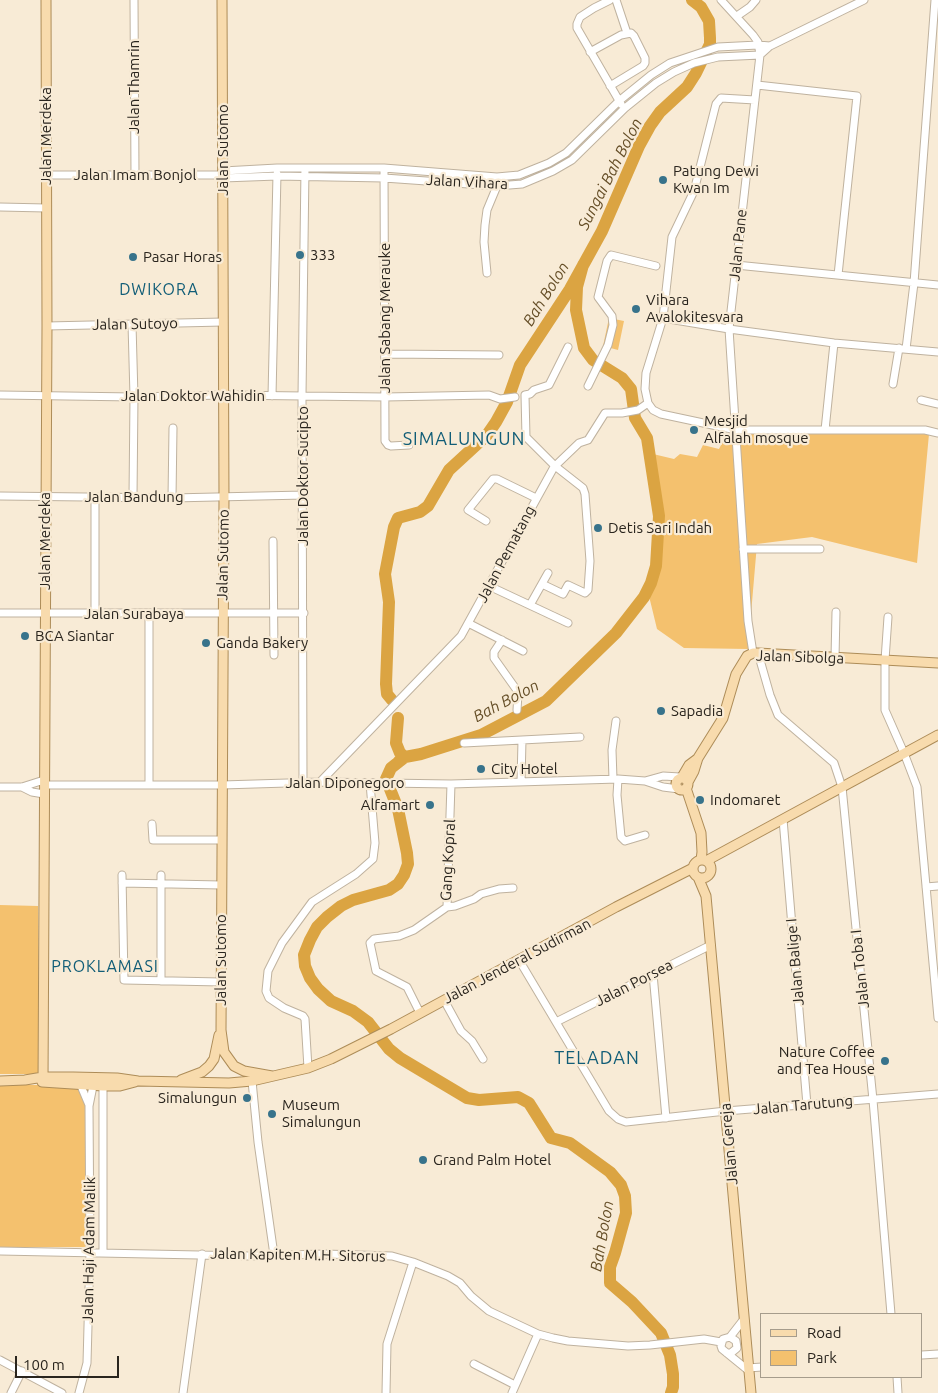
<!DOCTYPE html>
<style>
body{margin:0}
#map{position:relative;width:938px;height:1393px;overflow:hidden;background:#f8ebd6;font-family:Ubuntu,sans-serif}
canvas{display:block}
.legend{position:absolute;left:760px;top:1313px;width:162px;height:65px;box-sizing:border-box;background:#f8ebd6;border:1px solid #a69c8c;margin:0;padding:6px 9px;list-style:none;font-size:15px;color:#2a251e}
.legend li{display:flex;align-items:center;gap:10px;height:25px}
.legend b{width:25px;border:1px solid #a69c8c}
.scale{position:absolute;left:15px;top:1356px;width:104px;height:22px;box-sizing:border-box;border:2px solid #2a251e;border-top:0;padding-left:6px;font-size:15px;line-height:18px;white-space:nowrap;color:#2a251e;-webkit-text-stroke:4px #f8ebd6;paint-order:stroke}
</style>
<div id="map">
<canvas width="938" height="1393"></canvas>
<ul class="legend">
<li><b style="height:6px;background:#f8dbad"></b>Road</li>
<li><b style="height:14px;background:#f4c16e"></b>Park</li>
</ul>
<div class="scale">100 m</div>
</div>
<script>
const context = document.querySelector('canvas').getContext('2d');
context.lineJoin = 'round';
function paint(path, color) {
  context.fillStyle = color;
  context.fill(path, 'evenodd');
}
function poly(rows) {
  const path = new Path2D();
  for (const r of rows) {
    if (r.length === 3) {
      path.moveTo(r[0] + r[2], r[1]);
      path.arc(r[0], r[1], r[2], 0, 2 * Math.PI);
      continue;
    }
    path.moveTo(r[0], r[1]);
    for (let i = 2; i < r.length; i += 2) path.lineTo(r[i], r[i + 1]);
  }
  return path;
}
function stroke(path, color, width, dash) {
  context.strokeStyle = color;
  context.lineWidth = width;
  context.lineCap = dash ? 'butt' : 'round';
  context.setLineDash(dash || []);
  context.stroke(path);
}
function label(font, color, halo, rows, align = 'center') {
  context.font = font + ' Ubuntu,sans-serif';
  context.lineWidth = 4.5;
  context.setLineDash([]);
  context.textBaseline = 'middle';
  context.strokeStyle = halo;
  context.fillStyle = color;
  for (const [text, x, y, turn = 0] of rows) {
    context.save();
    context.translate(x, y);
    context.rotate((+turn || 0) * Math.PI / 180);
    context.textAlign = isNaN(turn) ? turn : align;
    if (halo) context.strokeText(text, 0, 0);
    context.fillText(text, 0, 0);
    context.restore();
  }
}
paint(poly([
 [609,318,624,321,618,350,603,346],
 [727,433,929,434,917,563,812,537,757,544,748,649,684,648,657,629,649,596,660,564,662,519,653,454,674,459,680,454,697,457,703,445,719,449],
 [0,905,38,906,39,1074,0,1074],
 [0,1085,88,1085,86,1247,0,1247]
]), '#f4c16e');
stroke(poly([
 [583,265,577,287,576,310,584,348,593,360,622,378,631,389,635,418,647,438,659,516,656,566,651,583,644,597,616,633,546,701,481,735,421,754,405,757,391,768,386,779,398,809,407,853,408,864,404,875,398,884,389,890,353,900,341,906,327,917,317,927,310,940,304,955,305,966,310,978,318,989,331,1001,353,1011,368,1022,389,1049,400,1058,467,1098,479,1100,518,1097,529,1103,551,1138,570,1143,610,1172,621,1185,625,1196,626,1213,615,1253,610,1267,610,1283,632,1302,661,1333,670,1355,673,1374,673,1387,671,1393],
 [392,700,387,694,386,684,389,602,385,574,394,527,398,518,420,512,428,506,449,470,487,435,496,422,507,402,520,365,570,289,602,231,639,146,650,126,660,112,687,87,696,73,710,44,710,38,709,21,701,7,692,0],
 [398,718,396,743,400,753,405,757,399,761]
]), '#dba442', 12);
const minor = poly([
 [134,0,135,175],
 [610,0,594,8,580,17,577,24,577,28,621,104],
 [616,0,627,33],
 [721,0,753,35,758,42,760,55,729,329,748,621,753,653],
 [737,16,750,7,756,0],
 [590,52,621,35,631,33,634,36,645,58,645,63,643,66,610,86],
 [757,85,857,96,838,275],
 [755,100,721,98,716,104,694,191,672,237,663,318,646,373,645,389,648,403,653,410,661,414,736,430,925,430,938,433],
 [384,168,385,441,388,445,391,446,409,445],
 [223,171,277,168,384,168,497,177,519,175,549,163,566,153,619,101,651,75,670,63,718,47,758,45,770,46],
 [46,175,223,175],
 [223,178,277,176,384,178,497,186,522,184,553,171,572,160,625,108,656,83,674,72,694,63,718,57,760,55,770,46,864,0],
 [0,207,46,208],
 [736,265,938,285],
 [487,273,484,242,485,225,487,210,497,186],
 [663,318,729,329,834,343,938,352],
 [132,324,134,397,133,497],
 [47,326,223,322],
 [906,349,914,283,935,0],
 [385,354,499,355],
 [893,384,899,348],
 [588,386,608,345,613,325,612,316,598,297,607,261,611,255,656,266],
 [0,395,134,397,223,395,385,397,489,395,500,399,515,397],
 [272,396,277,174],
 [921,400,938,404],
 [825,430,834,343],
 [0,496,172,498,304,495],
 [95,497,95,614],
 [172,498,173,428],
 [486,521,468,510,493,479,497,479,536,498],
 [273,541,274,655],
 [743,549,820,549],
 [542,584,563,594,568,585,585,593,588,590,590,561,585,494,583,488,555,466,526,437,525,395,530,394,534,390,549,385,568,347],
 [489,586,568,623],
 [530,605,548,573],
 [0,613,304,613],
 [888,617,885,660,885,710,904,753,917,787,938,1018],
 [468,623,523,651],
 [502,640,494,652,494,658,516,689,518,694,517,710],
 [758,653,770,695,778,715,834,763,842,787,873,1100,891,1314],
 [835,658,836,612],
 [464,743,580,737],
 [613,779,612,750,616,721],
 [618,779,617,795,621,837,625,841,645,835],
 [645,781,663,787,679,789],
 [320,782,461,636,554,467,579,443,588,440,605,413,622,413,638,410,648,403],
 [521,782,522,740],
 [303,783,302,396,305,168],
 [149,784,149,614],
 [44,785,222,785,320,782,451,784,618,779,645,781,663,776,680,777],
 [0,787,22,787,44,780],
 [22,787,32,792,44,794],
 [783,819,807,1105],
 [152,824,153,840,221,840],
 [122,875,124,980,221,982],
 [122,883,221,885],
 [926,887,938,886],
 [447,907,455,906,474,899,481,894,499,889,513,888],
 [519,960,609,1111,618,1119,626,1122,726,1111,938,1094],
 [653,974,666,1118],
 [161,981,161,875],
 [444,1000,461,1031,472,1041,483,1059],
 [420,1013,407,987,376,971,370,943,374,939,399,936,414,930,447,907,451,784],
 [556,1022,711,945],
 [308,1068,305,1019,303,1016,284,1008,269,998,266,991,268,971,282,943,312,902,356,874,373,859,375,843,370,783],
 [252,1081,258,1142,274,1255],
 [81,1086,89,1105],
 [0,1251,249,1256,325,1254,392,1256,413,1262,448,1276,460,1283,471,1296,489,1311,538,1334,553,1338,568,1341,628,1346,650,1345,704,1339,721,1342],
 [103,1253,103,1086],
 [730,1337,744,1319],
 [727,1353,731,1353,737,1348,736,1341,730,1337,723,1339,721,1346,722,1349,749,1371],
 [922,1355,938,1354],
 [0,1360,62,1393],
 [474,1364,515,1385],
 [748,1368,762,1367],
 [897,1377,898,1393],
 [11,1393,22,1371],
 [79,1393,87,1363,90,1252,89,1106,93,1086],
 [183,1393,202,1254],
 [386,1393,387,1344,413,1262],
 [512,1393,538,1334]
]);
const major = poly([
 [222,0,224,497,221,1030,224,1052,234,1066,244,1071,272,1076],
 [682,777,689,765,697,759],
 [682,784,6],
 [688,782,694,771,698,758,723,718,736,674,747,656,753,653,758,653,938,663],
 [686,788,701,833,702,852,701,860],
 [702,869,9],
 [706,861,938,735],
 [698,877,706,896,708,918,751,1393],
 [181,1080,202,1072,209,1066,214,1059,219,1035],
 [0,1081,25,1080,43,1077,73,1077,117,1078,138,1081,229,1083,252,1081,308,1068,331,1059,391,1029,616,907,693,868],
 [42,1082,103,1086,120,1086,135,1082],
 [43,1082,47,326,46,0]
]);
stroke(minor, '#bfb29f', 9);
stroke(major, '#ad8c58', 11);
stroke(minor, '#fff', 7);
stroke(major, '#f8dbad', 9);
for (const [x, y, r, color] of [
 [663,180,5,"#38738b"],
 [300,255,5,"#38738b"],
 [133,257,5,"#38738b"],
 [636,309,5,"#38738b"],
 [694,430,5,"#38738b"],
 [598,528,5,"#38738b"],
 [25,636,5,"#38738b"],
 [206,643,5,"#38738b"],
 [661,711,5,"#38738b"],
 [481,769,5,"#38738b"],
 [700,800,5,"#38738b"],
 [430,805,5,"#38738b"],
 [885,1061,5,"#38738b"],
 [247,1098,5,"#38738b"],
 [272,1114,5,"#38738b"],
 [423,1160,5,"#38738b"]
]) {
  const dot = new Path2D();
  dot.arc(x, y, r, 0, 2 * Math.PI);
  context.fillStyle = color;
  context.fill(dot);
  stroke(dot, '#f8ebd6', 2);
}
label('15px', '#2a251e', '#f8ebd6', [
 ["Jalan Thamrin",134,87,-90],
 ["Jalan Merdeka",46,136,-90],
 ["Jalan Sutomo",223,150,-90],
 ["Jalan Imam Bonjol",135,175],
 ["Jalan Vihara",467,182,3],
 ["Jalan Pane",738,245,-84],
 ["Jalan Sabang Merauke",385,318,-90],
 ["Jalan Sutoyo",135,324,-1],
 ["Jalan Doktor Wahidin",193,396],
 ["Jalan Doktor Sucipto",303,476,-90],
 ["Jalan Bandung",134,497],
 ["Jalan Merdeka",45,541,-90],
 ["Jalan Pematang",506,554,-62],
 ["Jalan Sutomo",223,555,-89],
 ["Jalan Surabaya",134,614],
 ["Jalan Sibolga",800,657,2],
 ["Jalan Diponegoro",345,783],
 ["Gang Kopral",448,860,-87],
 ["Jalan Sutomo",221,960,-90],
 ["Jalan Jenderal Sudirman",517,961,-28],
 ["Jalan Balige I",795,962,-95],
 ["Jalan Toba I",860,969,-96],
 ["Jalan Porsea",634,983,-27],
 ["Jalan Tarutung",803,1105,-5],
 ["Jalan Gereja",729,1144,-95],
 ["Jalan Haji Adam Malik",89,1250,-89],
 ["Jalan Kapiten M.H. Sitorus",298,1255,1]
]);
label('15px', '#2a251e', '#f8ebd6', [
 ["Patung Dewi",673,171],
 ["Kwan Im",673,188],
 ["333",310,255],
 ["Pasar Horas",143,257],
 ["Vihara",646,300],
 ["Avalokitesvara",646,317],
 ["Mesjid",704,421],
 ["Alfalah mosque",704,438],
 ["Detis Sari Indah",608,528],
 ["BCA Siantar",35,636],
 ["Ganda Bakery",216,643],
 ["Sapadia",671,711],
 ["City Hotel",491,769],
 ["Indomaret",710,800],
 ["Alfamart",420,805,"right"],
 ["Nature Coffee",875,1052,"right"],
 ["and Tea House",875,1069,"right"],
 ["Simalungun",237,1098,"right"],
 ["Museum",282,1105],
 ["Simalungun",282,1122],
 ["Grand Palm Hotel",433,1160]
], 'left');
label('italic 16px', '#654e27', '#f8ebd6', [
 ["Sungai Bah Bolon",610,174,-63],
 ["Bah Bolon",546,294,-58],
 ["Bah Bolon",506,701,-28],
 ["Bah Bolon",602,1236,-80]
]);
context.letterSpacing = '1px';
label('16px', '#115d77', '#f8ebd6', [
 ["DWIKORA",159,290],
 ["PROKLAMASI",105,967]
]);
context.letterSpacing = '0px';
context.letterSpacing = '1px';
label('18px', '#115d77', '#f8ebd6', [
 ["SIMALUNGUN",464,439],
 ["TELADAN",597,1058]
]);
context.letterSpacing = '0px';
</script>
